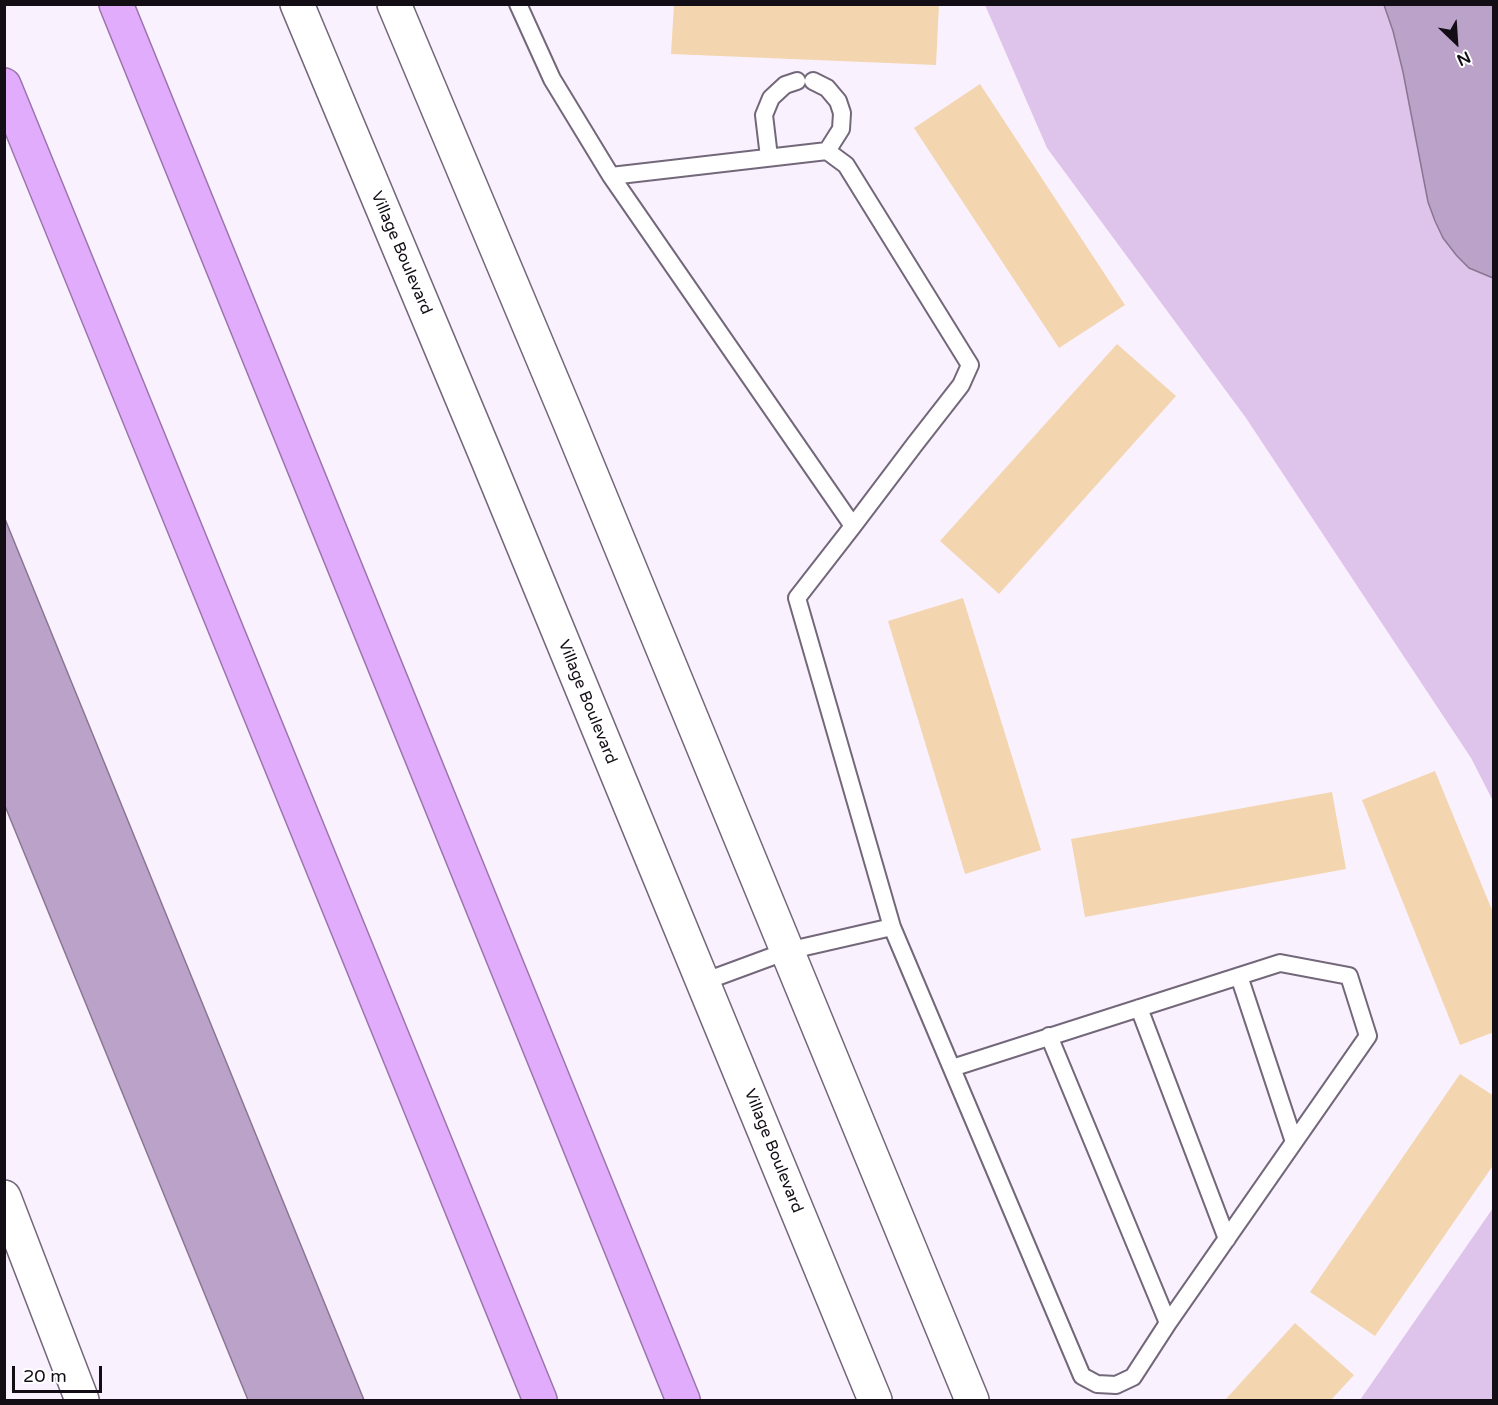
<!DOCTYPE html>
<style>
body{margin:0}
#map{position:relative;width:1498px;height:1405px;overflow:hidden;background:#faf1ff;font-family:"Varela Round",sans-serif}
canvas{display:block}
.frame{position:absolute;inset:0;border:6px solid #130e15;pointer-events:none}
.north{position:absolute;left:1426px;top:12px;width:60px;height:60px;-webkit-text-stroke:4px #fff;paint-order:stroke;rotate:155deg;font-size:16px;font-weight:700;line-height:24px;text-align:center;color:#130e15}
.north::after{content:'';display:block;margin:auto;width:21px;height:27px;background:#130e15;clip-path:polygon(50% 0,100% 100%,50% 72%,0 100%)}
.scale{position:absolute;left:12px;top:1366px;width:90px;height:27px;box-sizing:border-box;border:3px solid #130e15;border-top:0;padding-left:8px;font-size:18px;line-height:21px;white-space:nowrap;color:#130e15;-webkit-text-stroke:4px #fff;paint-order:stroke}
</style>
<div id="map">
<canvas width="1498" height="1405"></canvas>
<div class="frame"></div>
<div class="north">N</div>
<div class="scale">20 m</div>
</div>
<script>
const context = document.querySelector('canvas').getContext('2d');
context.lineJoin = 'round';
function paint(path, color) {
  context.fillStyle = color;
  context.fill(path, 'evenodd');
}
function poly(rows) {
  const path = new Path2D();
  for (const r of rows) {
    path.moveTo(r[0], r[1]);
    for (let i = 2; i < r.length; i += 2) path.lineTo(r[i], r[i + 1]);
  }
  return path;
}
function stroke(path, color, width, dash) {
  context.strokeStyle = color;
  context.lineWidth = width;
  context.lineCap = dash ? 'butt' : 'round';
  context.setLineDash(dash || []);
  context.stroke(path);
}
function label(font, color, halo, rows, align = 'center') {
  context.font = font + ' "Varela Round",sans-serif';
  context.lineWidth = 5;
  context.setLineDash([]);
  context.textBaseline = 'middle';
  context.strokeStyle = halo;
  context.fillStyle = color;
  for (const [text, x, y, turn = 0] of rows) {
    context.save();
    context.translate(x, y);
    context.rotate((+turn || 0) * Math.PI / 180);
    context.textAlign = isNaN(turn) ? turn : align;
    if (halo) context.strokeText(text, 0, 0);
    context.fillText(text, 0, 0);
    context.restore();
  }
}
paint(poly([
 [985,5,1493,5,1493,801,1471,758,1246,418,1047,148],
 [1493,1208,1493,1400,1360,1400]
]), '#dec4eb');
const water = poly([
 [1384,5,1493,5,1493,278,1469,268,1457,256,1443,238,1435,221,1428,202,1403,72,1393,31,1384,5],
 [5,519,364,1400,248,1400,5,806,5,519]
]);
paint(water, '#bba2c8');
stroke(water, '#897692', 1.5);
paint(poly([
 [674,4,939,4,936,65,671,54],
 [980,84,1125,305,1059,348,914,128],
 [1117,344,1176,396,999,594,940,541],
 [963,598,1041,850,965,874,888,621],
 [1435,771,1494,915,1494,1032,1460,1045,1362,800],
 [1332,792,1346,869,1085,917,1071,839],
 [1460,1074,1494,1096,1494,1164,1375,1336,1310,1292],
 [1295,1323,1354,1375,1331,1400,1225,1400]
]), '#f3d6af');
const service = poly([
 [518,4,552,79,611,176],
 [813,81,827,88,838,101,842,113,841,129,827,151],
 [769,157,764,115,771,98,785,85,797,81],
 [853,526,611,176,827,151,846,165,970,365,961,385,915,444,853,526,797,598,892,927],
 [1239,976,1294,1142],
 [703,982,787,951,892,927,1082,1376,1097,1384,1116,1385,1133,1377,1168,1323,1368,1036,1349,976,1280,963,952,1068],
 [1139,1008,1227,1239],
 [1049,1036,1168,1323]
]);
const tertiary = poly([
 [297,4,487,458,875,1400],
 [394,4,570,423,972,1400],
 [4,1197,82,1400]
]);
const motorway = poly([
 [116,4,683,1400],
 [4,85,540,1400]
]);
stroke(service, '#73677a', 20);
stroke(tertiary, '#73677a', 36);
stroke(motorway, '#9a75ab', 36);
stroke(service, '#fff', 16);
stroke(tertiary, '#fff', 33);
stroke(motorway, '#e2acfc', 33);
label('16px', '#130e15', '#fff', [
 ["Village Boulevard",401,253,67],
 ["Village Boulevard",587,702,68],
 ["Village Boulevard",773,1151,68]
]);
</script>
